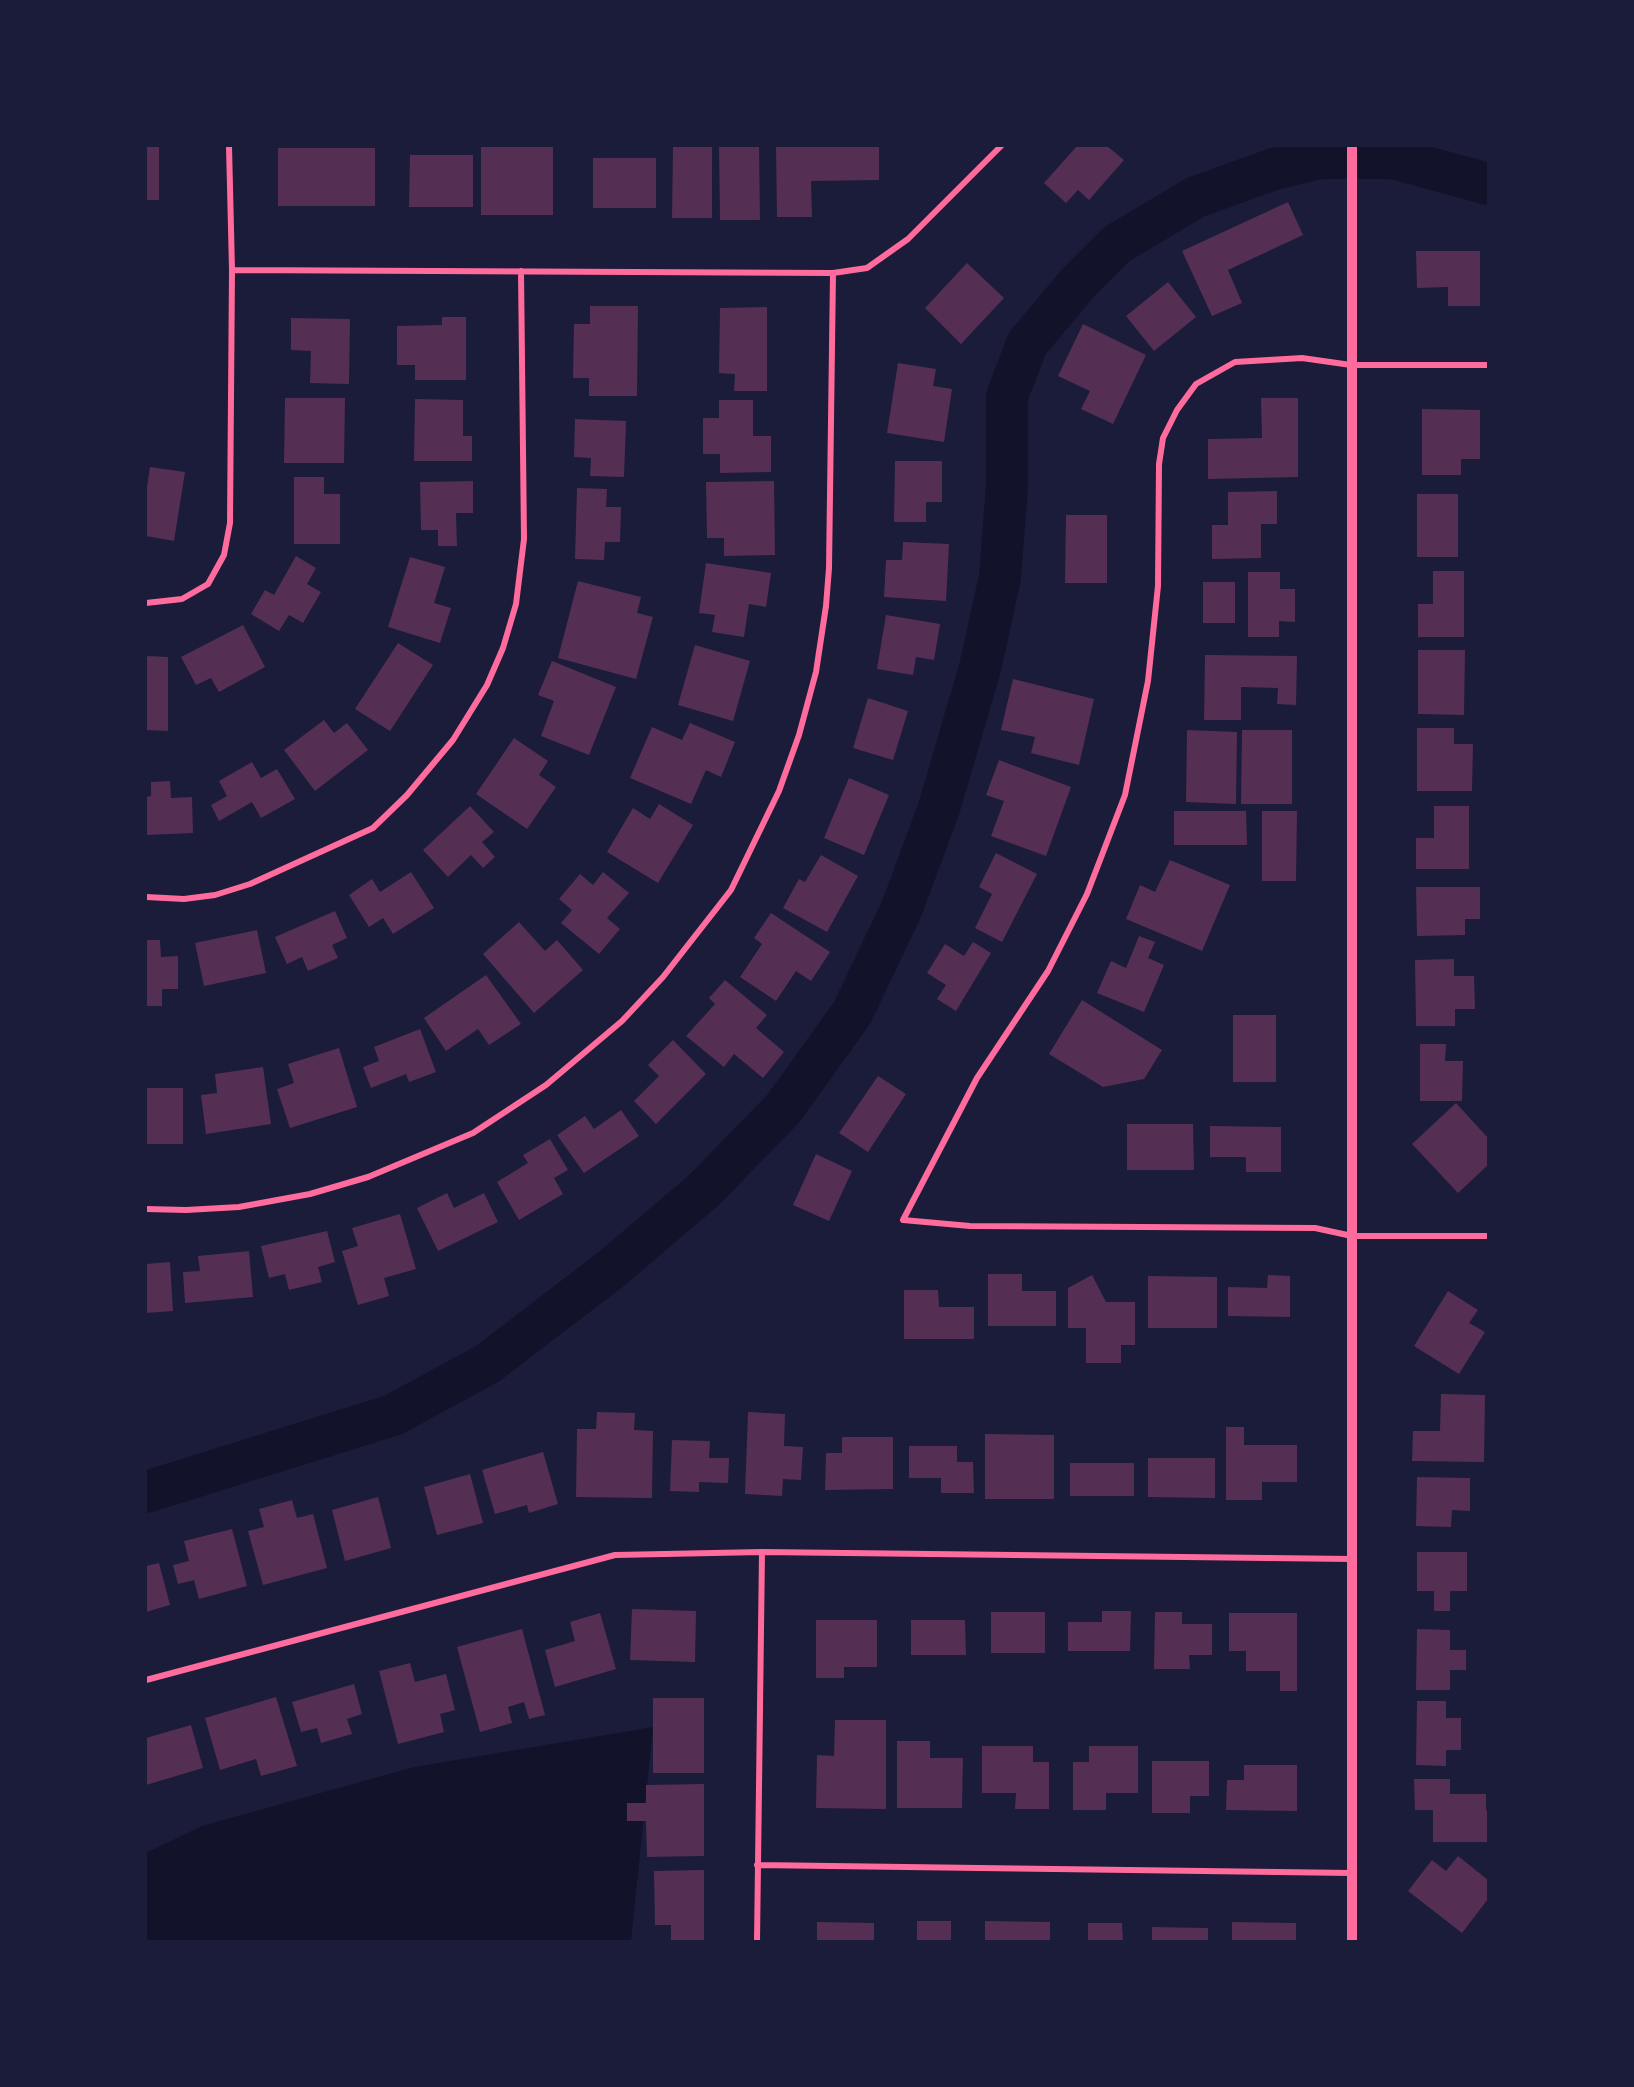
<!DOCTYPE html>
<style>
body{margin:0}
#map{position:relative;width:1634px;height:2087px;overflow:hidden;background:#1b1b3a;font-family:"Fira Sans Condensed",sans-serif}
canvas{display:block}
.frame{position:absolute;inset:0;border:147px solid #1b1b3a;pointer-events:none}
</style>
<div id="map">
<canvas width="1634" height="2087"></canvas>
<div class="frame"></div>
</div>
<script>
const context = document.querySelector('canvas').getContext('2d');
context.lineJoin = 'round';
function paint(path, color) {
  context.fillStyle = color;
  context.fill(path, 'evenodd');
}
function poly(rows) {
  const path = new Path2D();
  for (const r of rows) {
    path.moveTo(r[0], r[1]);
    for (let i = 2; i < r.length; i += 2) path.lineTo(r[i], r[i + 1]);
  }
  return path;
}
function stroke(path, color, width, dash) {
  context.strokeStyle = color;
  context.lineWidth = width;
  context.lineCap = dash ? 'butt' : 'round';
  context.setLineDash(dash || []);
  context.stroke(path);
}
paint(poly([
 [653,1727,631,1941,146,1942,146,1853,202,1826,414,1767]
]), '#12122b');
stroke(poly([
 [146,1492,393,1415,487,1364,610,1270,703,1191,783,1109,852,1013,902,908,939,808,980,668,1000,577,1007,485,1007,396,1027,344,1078,283,1117,244,1196,197,1274,169,1319,158,1393,158,1488,184]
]), '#12122b', 42);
paint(poly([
 [146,146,159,146,159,200,146,200],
 [481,146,553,146,553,215,481,215],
 [673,146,712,146,712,218,672,218],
 [719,146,759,146,760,220,720,220],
 [776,146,879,146,879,180,811,181,812,217,777,217],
 [1077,146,1107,146,1124,160,1089,200,1078,190,1066,203,1044,183],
 [278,148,375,148,375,206,278,206],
 [410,155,473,155,473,207,409,207],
 [593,158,656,158,656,208,593,208],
 [1288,202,1303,235,1228,270,1242,303,1212,316,1182,251],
 [1416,251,1480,251,1480,306,1448,306,1448,287,1417,288],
 [967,263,1004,298,961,344,925,308],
 [1168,282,1196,317,1154,351,1126,316],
 [590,306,638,306,637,396,589,396,589,378,573,378,574,324,590,324],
 [767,307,767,391,734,391,735,374,719,373,720,308],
 [442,317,466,317,466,380,415,380,415,365,397,365,397,326,442,325],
 [291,318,350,319,349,384,310,383,311,351,291,350],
 [1083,324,1146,355,1113,424,1081,409,1090,391,1058,376],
 [898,363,936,369,933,386,952,389,944,442,887,433],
 [285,398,345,398,344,463,284,463],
 [1261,398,1298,398,1298,477,1208,479,1208,439,1262,438],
 [415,399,463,400,463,436,472,436,472,461,414,461],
 [719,400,753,400,753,436,771,436,771,472,720,473,720,454,703,454,703,418,719,418],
 [1422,409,1480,410,1480,459,1461,459,1461,475,1422,475],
 [575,419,626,421,624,477,590,476,591,458,574,457],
 [895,461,942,461,942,502,926,502,926,522,894,522],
 [150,467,185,472,174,541,146,536,146,494],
 [294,477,324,477,324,494,340,494,340,544,294,544],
 [473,481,473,513,456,513,457,546,438,546,438,530,421,530,420,482],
 [774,481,775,555,724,556,724,538,707,538,706,482],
 [577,488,607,489,606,507,621,507,620,542,605,542,604,560,575,559],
 [1277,491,1277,524,1261,524,1261,558,1212,559,1212,525,1228,525,1228,492],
 [1417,494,1458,494,1458,557,1417,557],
 [1066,515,1107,515,1107,583,1065,583],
 [903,542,949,544,946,601,884,597,886,560,902,560],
 [296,556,316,568,307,584,321,592,303,623,289,615,279,631,251,614,265,590,274,595],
 [410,557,445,567,434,603,451,608,440,643,388,627],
 [706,563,771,573,766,607,749,604,744,637,712,632,715,615,699,613],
 [1433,571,1464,571,1464,637,1418,637,1418,604,1433,604],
 [1248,572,1280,572,1280,589,1295,589,1295,622,1279,621,1279,637,1248,637],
 [578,581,641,597,637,613,653,617,636,679,558,658],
 [1203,582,1235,582,1235,623,1203,623],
 [886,615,940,624,934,660,916,657,913,675,877,669],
 [243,625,265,667,219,692,211,678,196,685,181,657],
 [398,643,433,665,390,731,355,709],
 [695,645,750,661,733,721,678,705],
 [1418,650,1465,650,1464,715,1418,714],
 [1205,655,1297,656,1296,705,1277,704,1278,688,1241,687,1241,720,1204,720],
 [146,656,168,657,168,731,146,730],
 [552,661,616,687,589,755,541,736,554,701,538,695],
 [1013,679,1094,699,1079,765,1031,753,1035,737,1001,730],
 [868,698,908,711,893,760,853,748],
 [324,720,334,733,347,723,368,750,315,791,284,750],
 [690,723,735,742,721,777,706,770,691,804,630,778,652,727,682,740],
 [1417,728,1454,728,1454,744,1473,744,1472,791,1417,791],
 [1187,730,1237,732,1236,804,1186,802],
 [1242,730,1292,730,1292,804,1241,804],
 [514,738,548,761,539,775,556,787,527,829,476,794],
 [999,760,1071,787,1046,856,991,836,1004,801,986,795],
 [252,762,261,778,277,769,295,799,261,818,252,802,219,821,211,805,227,796,219,781],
 [849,778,889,795,864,855,824,838],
 [170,781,171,798,192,797,193,833,146,835,146,797,151,796,151,782],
 [659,804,693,825,658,883,607,852,633,808,650,819],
 [470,806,494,832,482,842,495,857,483,868,471,855,448,877,423,850],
 [1434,806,1469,806,1469,869,1416,869,1416,838,1434,838],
 [1174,811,1246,811,1247,845,1174,845],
 [1262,811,1297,811,1296,881,1262,881],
 [996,853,1037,874,1002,942,975,928,992,894,979,887],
 [821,855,858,876,827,932,783,908,799,879,805,882],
 [1170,860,1230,885,1202,951,1126,919,1140,885,1155,892],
 [411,872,434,908,393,934,383,918,369,927,349,895,372,879,380,892],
 [603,872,629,893,607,918,620,929,599,954,561,923,572,910,559,899,580,874,593,885],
 [1416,887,1480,887,1480,919,1465,919,1465,935,1417,936],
 [335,911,347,938,332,945,338,958,308,971,302,957,287,964,275,937],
 [771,913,830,952,811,981,796,971,776,1001,740,977,762,944,754,938],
 [519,922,545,951,557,940,583,970,534,1013,483,954],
 [257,930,266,973,204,986,195,943],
 [1139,936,1155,942,1148,958,1164,965,1144,1012,1097,993,1111,961,1126,968],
 [146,940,160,940,161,957,178,956,178,989,162,989,162,1006,146,1006],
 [973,942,991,953,956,1011,937,999,946,985,927,973,945,944,964,956],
 [1454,959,1454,976,1474,976,1475,1009,1455,1009,1455,1026,1416,1026,1415,960],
 [486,975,521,1024,489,1045,478,1029,446,1051,424,1018],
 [725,980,767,1015,756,1028,784,1052,763,1078,734,1054,724,1067,686,1036,715,1004,709,998],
 [1082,1000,1162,1050,1144,1079,1103,1087,1049,1054],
 [1233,1015,1276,1015,1276,1082,1233,1082],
 [420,1029,436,1072,409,1082,406,1074,371,1088,363,1067,379,1061,374,1047],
 [673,1040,706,1074,656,1124,634,1101,659,1076,648,1065],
 [1420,1044,1446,1044,1445,1061,1463,1061,1462,1101,1420,1101],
 [339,1048,357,1107,290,1128,277,1089,294,1083,288,1064],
 [263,1067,271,1124,206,1134,201,1095,217,1093,215,1074],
 [878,1076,906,1094,868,1152,839,1133],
 [146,1088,183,1088,183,1144,146,1144],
 [1456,1103,1488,1138,1488,1165,1458,1193,1412,1144],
 [621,1110,639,1136,584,1173,557,1135,585,1116,594,1129],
 [1127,1124,1193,1124,1194,1170,1127,1170],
 [1210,1126,1281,1127,1281,1172,1246,1172,1246,1157,1210,1157],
 [550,1139,568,1170,554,1178,563,1194,519,1220,497,1182,528,1163,523,1155],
 [816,1154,852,1171,829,1221,793,1205],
 [447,1193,454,1208,484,1193,498,1222,438,1251,417,1208],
 [400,1214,416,1269,384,1278,389,1296,358,1305,342,1251,358,1246,352,1228],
 [327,1231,335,1262,318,1267,322,1282,289,1290,285,1274,269,1278,261,1246],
 [249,1251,253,1297,185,1303,183,1272,200,1271,198,1256],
 [170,1262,173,1311,146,1313,146,1264],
 [988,1274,1022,1274,1022,1291,1056,1291,1056,1326,988,1326],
 [1092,1275,1106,1302,1135,1302,1135,1345,1121,1345,1121,1363,1086,1363,1086,1328,1068,1328,1068,1288],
 [1268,1275,1290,1276,1290,1317,1228,1316,1228,1287,1267,1288],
 [1148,1276,1217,1277,1217,1328,1148,1328],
 [904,1290,938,1290,939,1307,974,1307,974,1339,904,1339],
 [1448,1291,1478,1310,1469,1323,1485,1332,1459,1374,1414,1346],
 [1441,1394,1485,1395,1484,1462,1412,1461,1413,1431,1440,1431],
 [597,1412,635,1413,634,1430,653,1431,652,1498,576,1497,577,1429,596,1429],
 [748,1412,785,1414,784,1446,803,1447,801,1480,783,1479,782,1496,745,1494],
 [1226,1427,1244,1427,1244,1445,1297,1445,1297,1482,1262,1482,1262,1500,1226,1500],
 [985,1434,1054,1435,1054,1499,985,1499],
 [842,1437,893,1437,893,1489,825,1490,826,1453,842,1453],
 [672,1440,710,1441,709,1458,729,1458,728,1483,699,1482,699,1492,670,1491],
 [909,1446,957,1446,957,1462,973,1462,974,1493,941,1493,941,1478,909,1478],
 [543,1452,558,1504,529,1513,527,1505,495,1514,482,1470],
 [1148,1458,1215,1458,1215,1498,1148,1497],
 [1070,1463,1134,1463,1134,1496,1070,1496],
 [470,1474,483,1523,437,1535,424,1487],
 [1417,1477,1470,1478,1470,1511,1452,1510,1451,1527,1416,1526],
 [378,1497,391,1548,345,1561,332,1510],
 [292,1500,297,1518,313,1514,327,1568,263,1585,248,1531,264,1527,259,1509],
 [232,1529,247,1586,199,1599,194,1580,178,1584,173,1565,189,1561,184,1541],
 [1417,1552,1467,1552,1467,1591,1450,1591,1450,1611,1434,1611,1434,1591,1417,1591],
 [159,1563,170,1605,146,1612,146,1566],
 [632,1609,696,1611,695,1662,630,1660],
 [1102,1611,1131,1611,1130,1651,1068,1651,1068,1622,1102,1622],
 [991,1612,1045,1612,1045,1653,991,1653],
 [1155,1612,1182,1612,1182,1624,1212,1624,1212,1655,1189,1655,1190,1669,1154,1669],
 [600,1613,616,1669,555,1687,545,1650,575,1641,570,1622],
 [1229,1613,1297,1613,1297,1691,1280,1691,1280,1671,1246,1671,1246,1651,1229,1651],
 [816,1620,877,1620,877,1667,844,1667,844,1678,816,1678],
 [911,1620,965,1620,966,1655,911,1655],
 [522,1629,545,1715,529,1719,524,1702,508,1707,512,1723,480,1732,457,1647],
 [1417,1629,1450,1630,1450,1650,1466,1650,1466,1670,1450,1670,1450,1690,1416,1690],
 [410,1663,415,1682,446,1674,455,1710,440,1714,444,1732,398,1744,379,1671],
 [354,1684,362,1714,347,1719,352,1734,321,1743,317,1728,301,1732,292,1702],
 [276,1697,297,1766,261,1776,256,1759,220,1770,205,1718],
 [653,1698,704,1698,704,1773,653,1773],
 [1417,1701,1446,1701,1446,1718,1461,1718,1461,1750,1446,1750,1446,1766,1416,1765],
 [835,1720,886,1720,886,1809,816,1808,817,1755,834,1756],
 [191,1725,203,1768,146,1785,146,1738],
 [897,1741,930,1741,930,1758,963,1758,962,1808,897,1808],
 [982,1746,1033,1746,1033,1762,1049,1762,1049,1809,1015,1809,1016,1793,982,1793],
 [1089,1746,1138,1746,1138,1793,1106,1793,1106,1810,1073,1810,1073,1762,1089,1762],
 [1152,1761,1209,1761,1209,1796,1190,1796,1190,1813,1152,1813],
 [1244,1765,1297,1765,1297,1811,1226,1810,1227,1780,1244,1780],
 [1414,1779,1450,1779,1450,1794,1486,1794,1486,1810,1488,1810,1487,1842,1433,1842,1433,1810,1415,1810],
 [704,1784,704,1856,647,1857,646,1821,627,1821,627,1803,646,1803,646,1785],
 [1458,1856,1488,1880,1488,1899,1462,1933,1408,1891,1432,1860,1446,1871],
 [704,1870,704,1942,671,1942,671,1925,655,1925,654,1871],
 [917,1921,951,1921,951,1942,917,1942],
 [985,1921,1050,1922,1050,1942,985,1942],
 [817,1922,874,1923,874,1942,817,1942],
 [1232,1922,1296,1923,1296,1942,1232,1942],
 [1088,1923,1122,1923,1123,1942,1088,1942],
 [1152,1927,1208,1928,1208,1942,1152,1942]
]), '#542f53');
stroke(poly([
 [232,270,833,273,867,268,908,239,1001,146],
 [1488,365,1351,365,1302,358,1235,362,1196,384,1177,410,1163,438,1159,464,1158,586,1148,681,1125,795,1087,894,1048,971,977,1078,903,1220,970,1226,1315,1228,1352,1236,1488,1236],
 [146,603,182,599,208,584,224,555,230,523,232,270,229,146],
 [146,897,184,899,215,895,250,884,373,828,407,795,453,740,487,685,503,648,516,604,524,539,521,271],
 [146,1209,186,1210,239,1207,310,1194,368,1177,473,1133,546,1085,622,1021,663,977,731,890,779,791,799,735,816,672,826,606,829,568,833,273],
 [146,1680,615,1555,762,1552,1352,1559],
 [757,1865,1351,1873],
 [757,1942,762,1552]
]), '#ff6b9d', 6);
stroke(poly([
 [1352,146,1352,1942]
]), '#ff6b9d', 10);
</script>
